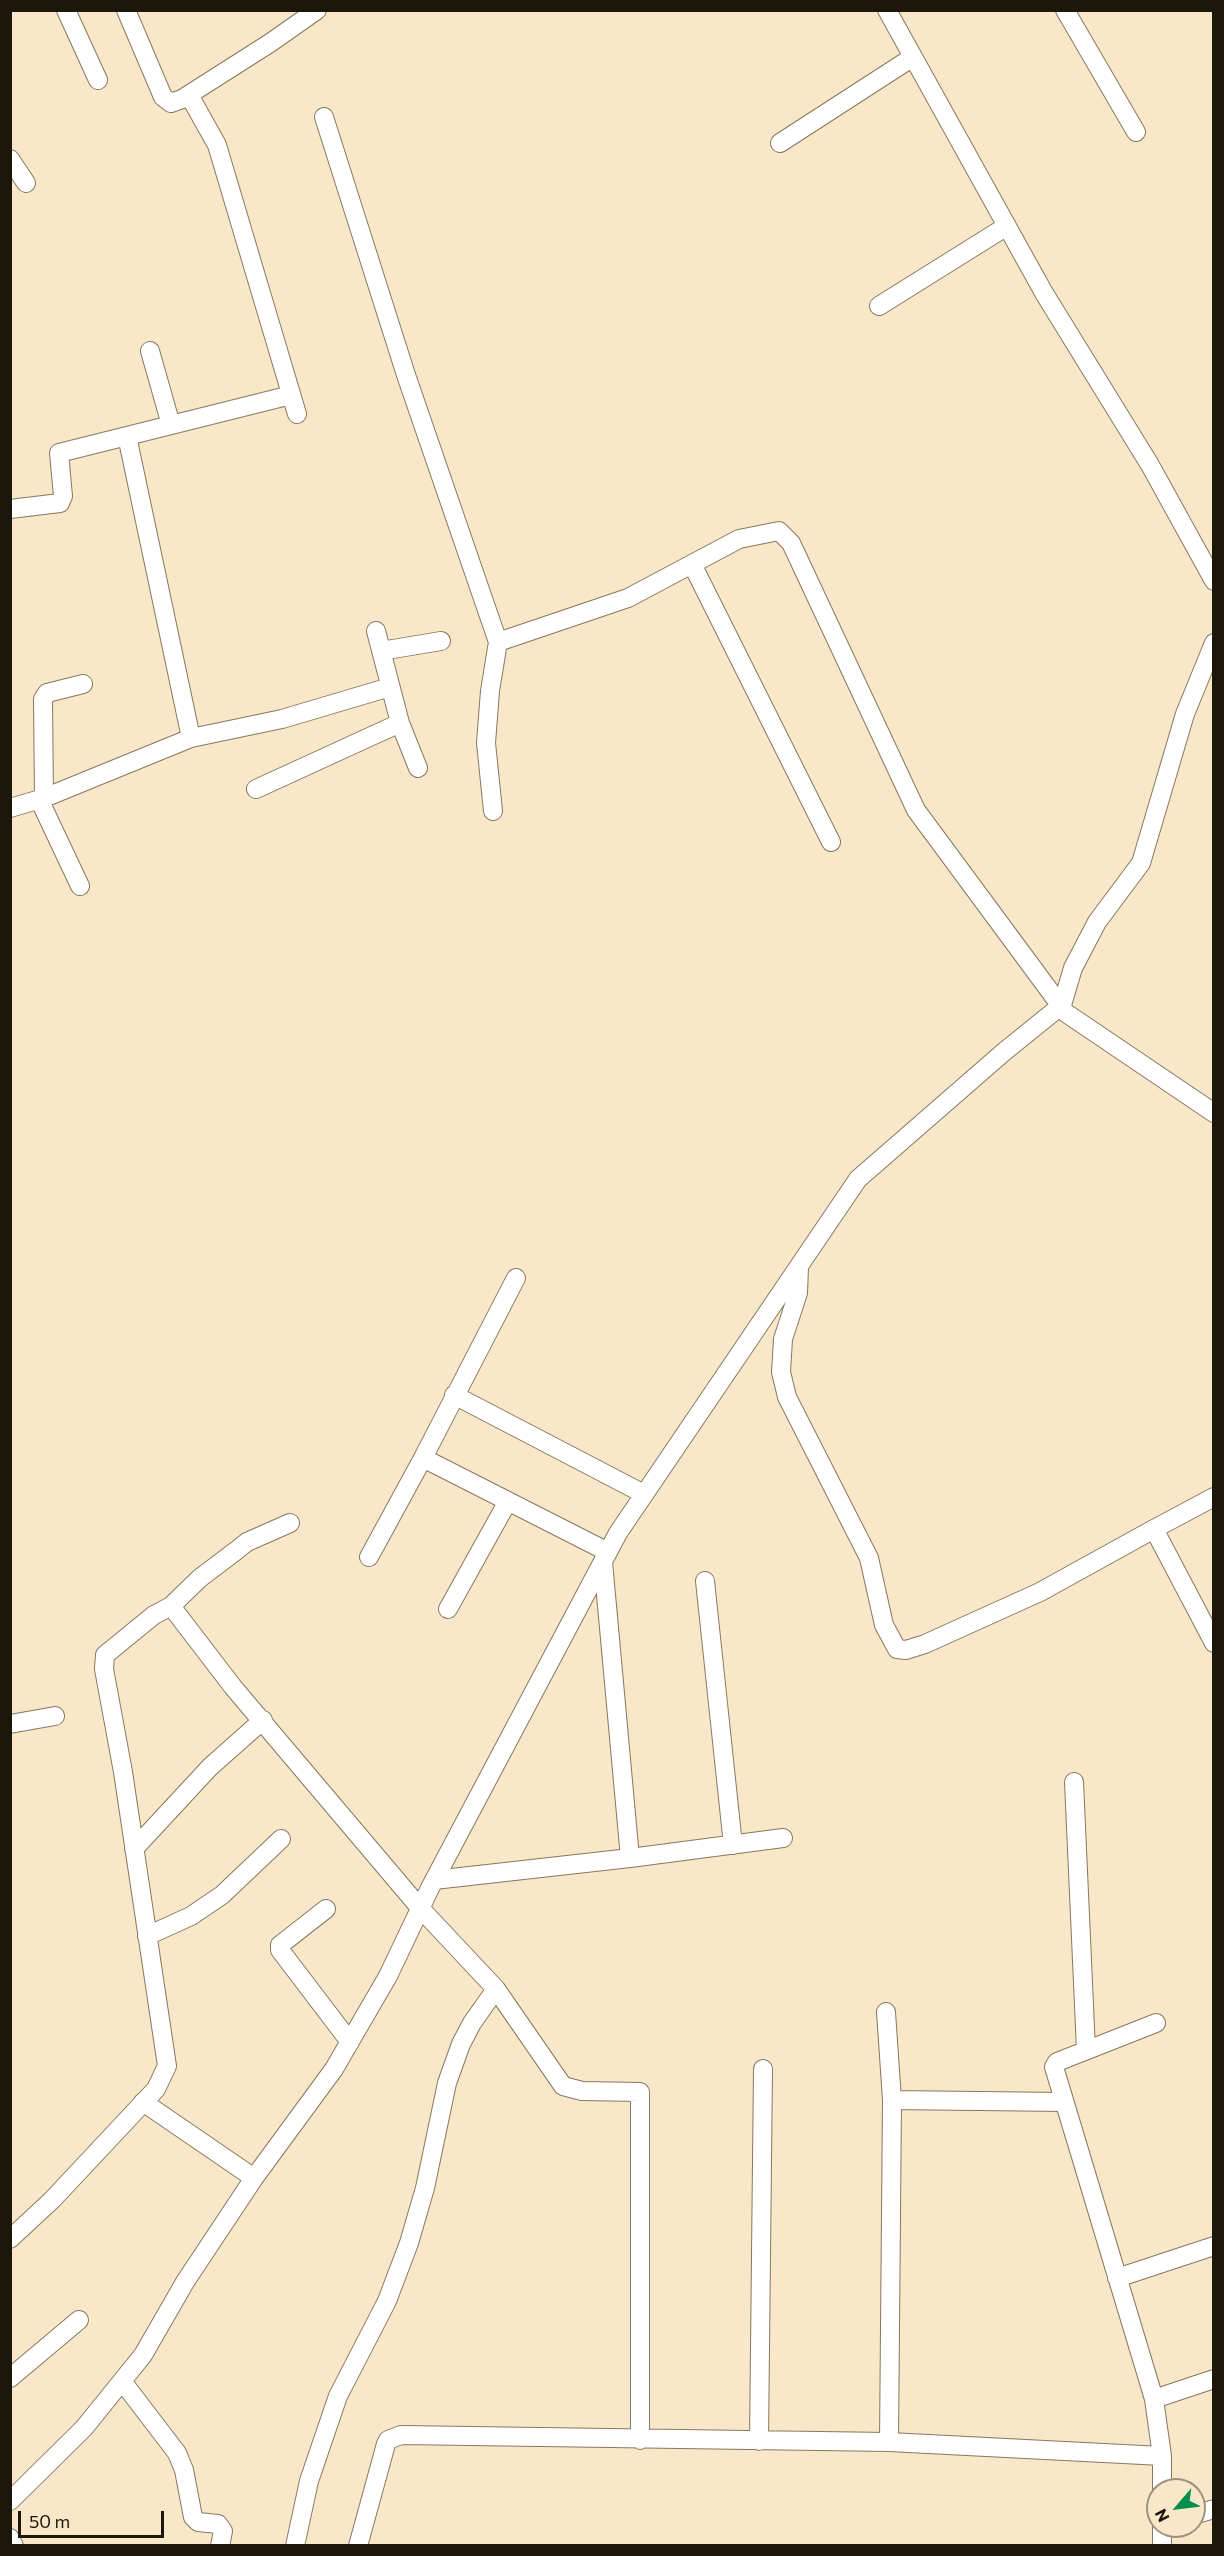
<!DOCTYPE html>
<style>
body{margin:0}
#map{position:relative;width:1224px;height:2556px;overflow:hidden;background:#f8e7c8;font-family:Commissioner,sans-serif}
canvas{display:block}
.frame{position:absolute;inset:0;border:12px solid #1c160b;pointer-events:none}
.north{position:absolute;left:1146px;top:2478px;width:60px;height:60px;box-sizing:border-box;background:#f8e7c8;border:2px solid #a0937c;border-radius:50%;rotate:242deg;font-size:16px;font-weight:700;line-height:24px;text-align:center;color:#1c160b}
.north::after{content:'';display:block;margin:auto;width:21px;height:27px;background:#008e4d;clip-path:polygon(50% 0,100% 100%,50% 72%,0 100%)}
.scale{position:absolute;left:18px;top:2511px;width:146px;height:27px;box-sizing:border-box;border:3px solid #1c160b;border-top:0;padding-left:8px;font-size:18px;line-height:21px;white-space:nowrap;color:#1c160b;-webkit-text-stroke:4px #f8e7c8;paint-order:stroke}
</style>
<div id="map">
<canvas width="1224" height="2556"></canvas>
<div class="frame"></div>
<div class="north">N</div>
<div class="scale">50 m</div>
</div>
<script>
const context = document.querySelector('canvas').getContext('2d');
context.lineJoin = 'round';
function poly(rows) {
  const path = new Path2D();
  for (const r of rows) {
    path.moveTo(r[0], r[1]);
    for (let i = 2; i < r.length; i += 2) path.lineTo(r[i], r[i + 1]);
  }
  return path;
}
function stroke(path, color, width, dash) {
  context.strokeStyle = color;
  context.lineWidth = width;
  context.lineCap = dash ? 'butt' : 'round';
  context.setLineDash(dash || []);
  context.stroke(path);
}
const minor = poly([
 [66,10,98,80],
 [126,10,163,97,171,103,182,99,270,43,317,10],
 [887,10,1044,293,1150,465,1214,581],
 [1065,10,1136,132],
 [189,95,217,145,297,414],
 [324,117,406,375,498,642,628,598,739,539,779,531,791,543,916,810,1066,1013,1214,1113],
 [780,143,913,57],
 [10,159,26,183],
 [879,306,1007,226],
 [150,351,171,425],
 [127,436,191,738],
 [10,509,60,503,63,496,59,453,291,395],
 [692,564,831,842],
 [376,631,400,723,418,768],
 [381,651,441,641],
 [256,789,400,723],
 [44,798,43,699,47,693,83,684],
 [39,799,80,886],
 [10,808,44,798,191,738,282,719,390,687],
 [493,811,486,743,490,691,498,642],
 [799,1267,798,1293,783,1339,781,1372,787,1397,869,1558,884,1625,897,1649,906,1650,925,1644,1040,1592,1154,1529],
 [454,1395,644,1494],
 [423,1458,608,1552],
 [1214,1497,1154,1529,1214,1643],
 [369,1557,423,1458,516,1278],
 [603,1562,630,1858],
 [705,1581,733,1845],
 [171,1606,233,1687,420,1908,496,1989,563,2086,582,2091,640,2092,640,2440],
 [448,1609,508,1501],
 [10,1724,55,1716],
 [1074,1782,1086,2050],
 [134,1849,210,1767,263,1720],
 [434,1880,630,1858,783,1838],
 [326,1909,280,1945,280,1950,350,2042],
 [147,1936,191,1916,222,1895,281,1839],
 [886,2012,892,2100,889,2442],
 [1156,2023,1057,2062,1054,2067,1154,2399,1162,2456,1162,2490],
 [892,2100,1064,2102],
 [143,2102,254,2178],
 [10,2239,52,2200,156,2089,167,2066,123,1772,104,1669,105,1655,154,1615,171,1606,200,1578,237,1550,247,1542,290,1523],
 [1117,2278,1214,2246],
 [10,2378,79,2320],
 [122,2381,177,2453,184,2470,193,2517,198,2522,218,2524,223,2531,220,2546],
 [1154,2399,1214,2379],
 [759,2441,763,2069],
 [10,2501,84,2428,143,2355,185,2282,254,2178,334,2069,388,1976,430,1888,618,1533,858,1179,1005,1051,1062,1005,1073,968,1097,922,1141,863,1185,714,1214,643],
 [1194,2515,1214,2509],
 [10,2538,14,2546],
 [295,2546,309,2481,338,2396,387,2301,409,2243,425,2188,447,2083,461,2044,472,2023,496,1989],
 [358,2546,386,2444,388,2440,401,2435,889,2442,1162,2456],
 [1162,2546,1162,2526]
]);
stroke(minor, '#88785d', 20);
stroke(minor, '#fff', 18);
</script>
